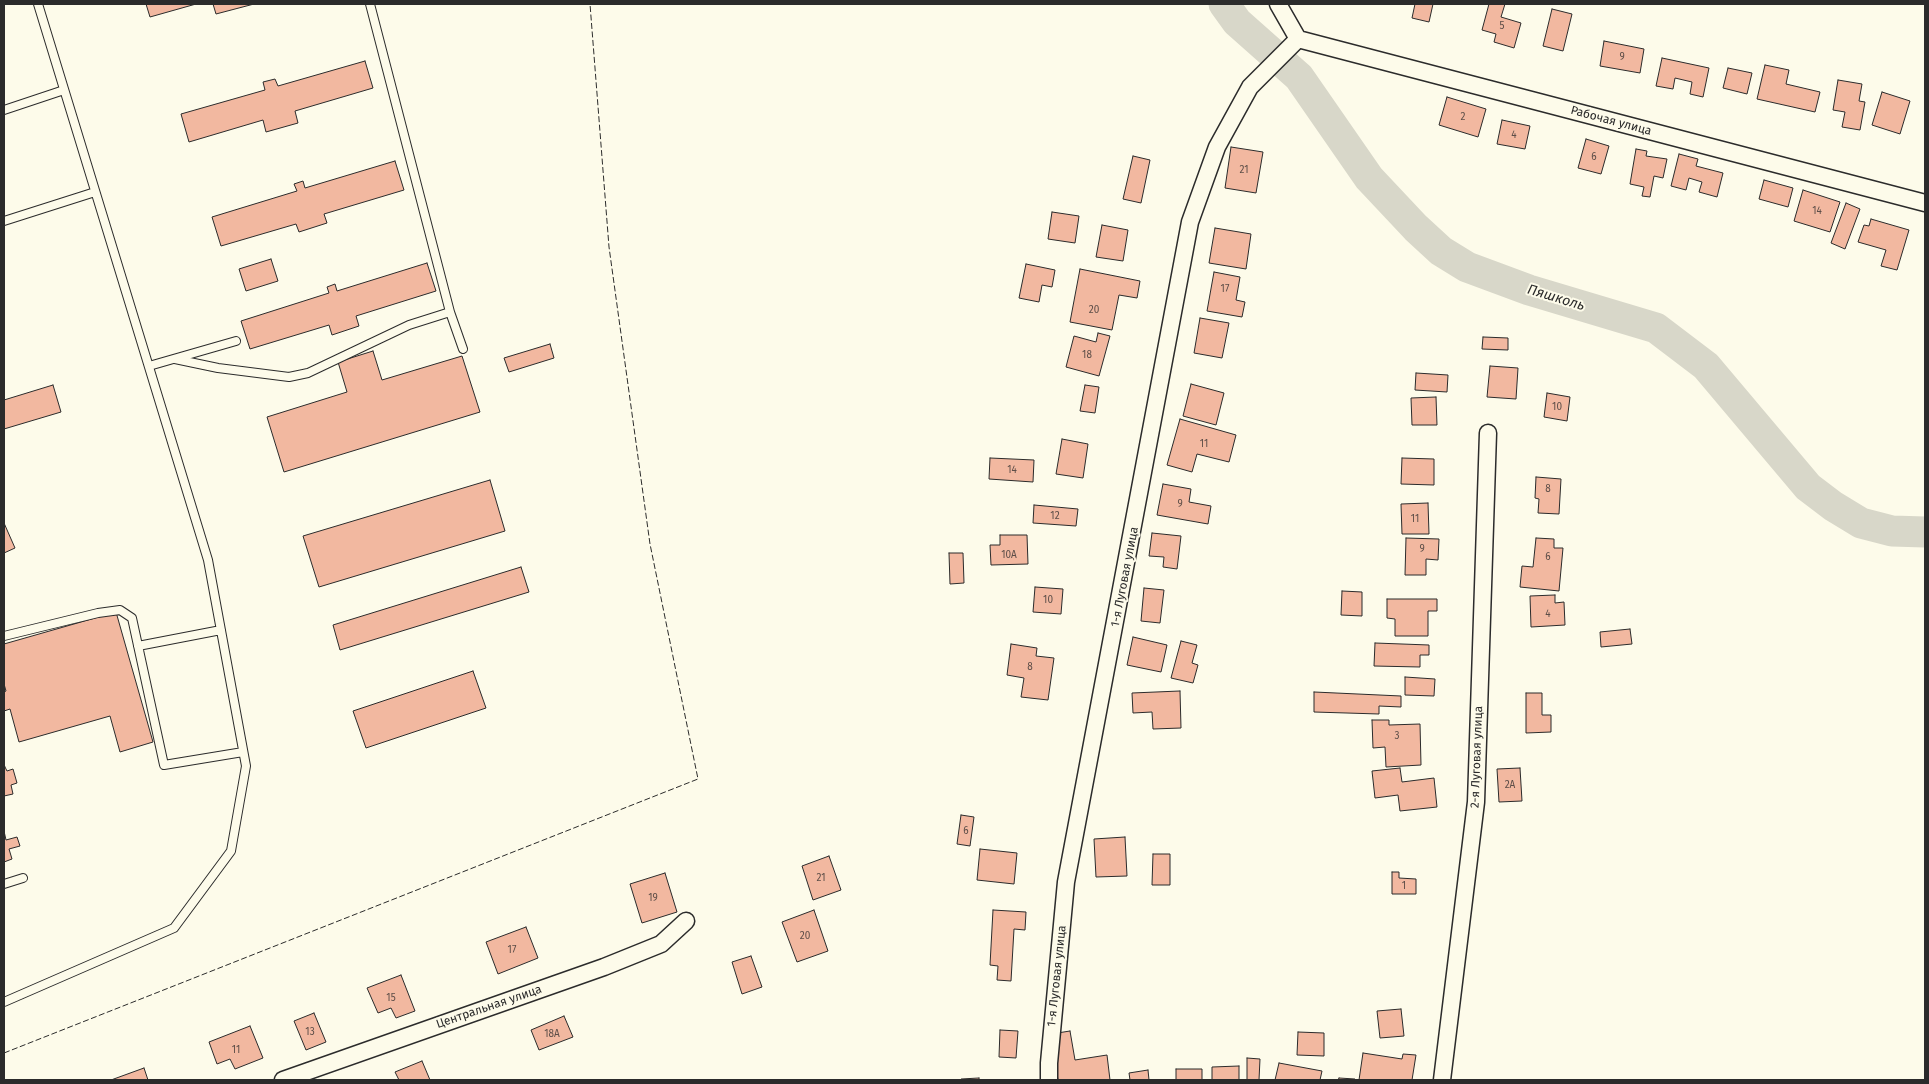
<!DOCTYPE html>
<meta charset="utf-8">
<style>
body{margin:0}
#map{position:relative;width:1929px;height:1084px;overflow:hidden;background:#fdfbea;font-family:"Fira Sans",sans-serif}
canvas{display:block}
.frame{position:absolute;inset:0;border:5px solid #2b2b2b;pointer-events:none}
</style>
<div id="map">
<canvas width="1929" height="1084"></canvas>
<div class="frame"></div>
</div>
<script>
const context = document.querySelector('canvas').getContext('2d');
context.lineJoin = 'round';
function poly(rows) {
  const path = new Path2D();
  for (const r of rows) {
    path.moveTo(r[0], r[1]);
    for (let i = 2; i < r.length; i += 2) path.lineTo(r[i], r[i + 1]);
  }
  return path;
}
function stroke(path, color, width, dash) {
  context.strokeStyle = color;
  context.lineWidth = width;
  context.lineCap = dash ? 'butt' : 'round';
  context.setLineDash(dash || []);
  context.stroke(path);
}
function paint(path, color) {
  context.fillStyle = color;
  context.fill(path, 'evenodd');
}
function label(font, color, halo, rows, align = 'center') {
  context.font = font + ' "Fira Sans",sans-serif';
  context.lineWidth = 4;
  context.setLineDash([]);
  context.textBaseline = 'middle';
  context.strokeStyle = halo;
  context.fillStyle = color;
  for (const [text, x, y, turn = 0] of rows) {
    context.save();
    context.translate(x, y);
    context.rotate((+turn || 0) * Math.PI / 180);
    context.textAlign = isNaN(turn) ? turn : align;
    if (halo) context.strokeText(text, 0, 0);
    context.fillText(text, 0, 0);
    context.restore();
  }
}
stroke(poly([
 [1224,4,1237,22,1299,77,1369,178,1416,228,1441,251,1467,267,1529,290,1656,328,1706,366,1808,487,1833,506,1861,523,1892,531,1925,532]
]), '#d8d7c9', 31);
const building = poly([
 [146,4,196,4,150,17,146,4],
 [213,4,254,4,216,14,213,4],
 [1415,4,1433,4,1429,22,1412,18,1415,4],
 [1489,4,1505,4,1501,17,1521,23,1514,48,1494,42,1496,34,1482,30,1489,4],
 [1552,9,1572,14,1563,51,1543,46,1552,9],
 [1604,41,1644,49,1640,73,1600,66,1604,41],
 [1662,58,1709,68,1703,97,1690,94,1692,82,1675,78,1673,89,1656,86,1662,58],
 [365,61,373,88,295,111,298,123,266,132,263,120,189,142,181,114,265,90,263,82,275,79,278,86,365,61],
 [1765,65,1789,70,1786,84,1820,92,1815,112,1757,99,1765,65],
 [1728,68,1752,73,1747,94,1723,88,1728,68],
 [1838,80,1862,84,1859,101,1865,102,1860,130,1842,127,1845,112,1833,110,1838,80],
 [1882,92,1910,101,1900,134,1872,125,1882,92],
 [1447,97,1486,109,1478,137,1439,125,1447,97],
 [1502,120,1530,126,1525,149,1497,144,1502,120],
 [1586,139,1609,146,1601,174,1578,168,1586,139],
 [1231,147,1263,152,1256,193,1225,188,1231,147],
 [1636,149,1647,151,1646,156,1667,159,1663,178,1654,176,1650,197,1642,196,1644,187,1630,184,1636,149],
 [1679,154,1698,159,1696,166,1723,173,1717,197,1699,192,1702,182,1689,178,1686,190,1671,186,1679,154],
 [1133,156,1150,160,1141,203,1123,199,1133,156],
 [395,161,404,190,324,214,327,223,299,232,296,224,221,246,212,217,297,191,294,184,303,181,305,188,395,161],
 [1764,180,1793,188,1788,207,1759,199,1764,180],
 [1803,190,1840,202,1830,232,1794,221,1803,190],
 [1846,203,1860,209,1845,249,1831,243,1846,203],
 [1052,212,1079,216,1075,243,1048,239,1052,212],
 [1871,219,1909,230,1897,270,1881,266,1886,250,1858,242,1864,225,1869,226,1871,219],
 [1102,225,1128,230,1123,261,1096,257,1102,225],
 [1215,228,1251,234,1246,269,1209,263,1215,228],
 [271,259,278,281,246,291,239,269,271,259],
 [427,263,436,291,356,316,359,326,332,335,329,325,250,349,241,321,329,293,327,287,335,284,337,291,427,263],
 [1026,264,1055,270,1052,287,1042,285,1039,302,1019,298,1026,264],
 [1080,269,1140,281,1137,298,1119,295,1112,330,1070,322,1080,269],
 [1214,272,1240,277,1236,300,1245,302,1242,317,1207,311,1214,272],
 [1200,318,1229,323,1222,358,1194,353,1200,318],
 [1098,333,1110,336,1099,376,1066,367,1074,336,1096,342,1098,333],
 [1483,337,1508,338,1508,350,1482,349,1483,337],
 [550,344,554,358,509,372,504,358,550,344],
 [373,351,382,380,462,356,480,412,284,472,267,417,347,392,338,362,373,351],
 [1490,366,1518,368,1516,399,1487,397,1490,366],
 [1416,373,1448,375,1447,392,1415,390,1416,373],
 [1191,384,1224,393,1216,425,1183,416,1191,384],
 [53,385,61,412,4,429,4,400,53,385],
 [1085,385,1099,387,1095,413,1080,411,1085,385],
 [1547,393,1570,397,1567,421,1544,417,1547,393],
 [1436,397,1437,425,1412,425,1411,398,1436,397],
 [1180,419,1236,435,1229,462,1197,454,1192,472,1167,465,1180,419],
 [1062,439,1088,444,1083,478,1056,474,1062,439],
 [990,458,1034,460,1033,482,989,479,990,458],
 [1402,458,1434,459,1434,485,1401,484,1402,458],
 [1536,477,1561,479,1559,514,1538,513,1539,499,1535,498,1536,477],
 [490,480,505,531,319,587,303,536,490,480],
 [1163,484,1191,489,1189,502,1211,506,1208,524,1157,515,1163,484],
 [1428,503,1429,534,1402,534,1401,504,1428,503],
 [1034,505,1078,509,1076,526,1033,523,1034,505],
 [4,523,15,548,4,553,4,523],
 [1152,533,1181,536,1177,569,1163,567,1164,557,1149,556,1152,533],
 [1000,535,1027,535,1028,564,991,565,990,545,1000,545,1000,535],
 [1406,538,1439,539,1438,560,1426,559,1426,575,1405,575,1406,538],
 [1536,538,1554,539,1554,548,1563,548,1559,591,1520,587,1522,566,1533,567,1536,538],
 [949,553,963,553,964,583,950,584,949,553],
 [521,567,529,592,340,650,333,625,521,567],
 [1035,587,1063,589,1061,614,1033,612,1035,587],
 [1144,588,1164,590,1160,623,1141,621,1144,588],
 [1342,591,1362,592,1362,616,1341,615,1342,591],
 [1555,595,1555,603,1564,602,1565,625,1531,627,1530,596,1555,595],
 [1387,599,1437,599,1437,611,1428,611,1428,636,1395,636,1395,619,1387,618,1387,599],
 [116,612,153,742,120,752,110,716,19,742,10,709,4,711,4,692,6,691,4,684,4,644,116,612],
 [1630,629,1632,644,1601,647,1600,632,1630,629],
 [1133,637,1167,645,1161,672,1127,665,1133,637],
 [1181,641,1197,645,1192,663,1198,665,1193,683,1171,678,1181,641],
 [1375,643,1429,645,1429,655,1420,655,1420,667,1374,666,1375,643],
 [1011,644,1037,648,1036,656,1054,658,1048,700,1021,697,1024,678,1007,675,1011,644],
 [473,671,486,708,366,748,353,711,473,671],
 [1405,677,1435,679,1434,696,1405,695,1405,677],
 [1180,691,1181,728,1153,729,1152,712,1133,713,1132,693,1180,691],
 [1314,692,1401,696,1401,707,1379,706,1379,714,1314,712,1314,692],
 [1526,693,1542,693,1542,715,1551,715,1551,732,1526,733,1526,693],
 [1372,720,1389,720,1389,725,1420,724,1421,765,1386,767,1385,747,1373,748,1372,720],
 [5,767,7,771,13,769,17,783,11,785,13,794,4,796,4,768,5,767],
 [1400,768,1402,782,1434,778,1437,807,1400,811,1398,795,1375,798,1372,771,1400,768],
 [1520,768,1522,801,1499,802,1497,769,1520,768],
 [961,815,974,817,970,846,957,844,961,815],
 [4,831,6,840,17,837,20,846,9,849,12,859,4,862,4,831],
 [1125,837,1127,876,1096,877,1094,839,1125,837],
 [980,849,1017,853,1014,884,977,880,980,849],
 [1153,854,1170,854,1170,885,1152,885,1153,854],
 [829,856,841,890,813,900,802,866,829,856],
 [1392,872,1399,872,1399,878,1416,879,1416,894,1392,894,1392,872],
 [665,873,677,912,642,923,630,884,665,873],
 [814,910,828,951,797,962,782,922,814,910],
 [993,910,1026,912,1025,930,1014,929,1011,981,997,980,998,966,990,965,993,910],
 [526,927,538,958,498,974,486,942,526,927],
 [751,956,762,987,742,994,732,962,751,956],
 [401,975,415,1011,396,1018,391,1008,378,1013,367,988,401,975],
 [1401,1009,1404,1036,1380,1038,1377,1011,1401,1009],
 [314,1013,326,1042,306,1050,294,1021,314,1013],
 [564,1016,573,1037,539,1050,531,1030,564,1016],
 [250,1026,263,1058,235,1069,230,1059,217,1064,209,1042,250,1026],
 [1000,1030,1018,1031,1016,1058,999,1057,1000,1030],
 [1070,1031,1075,1060,1107,1055,1110,1080,1058,1080,1051,1034,1070,1031],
 [1298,1032,1324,1033,1324,1056,1297,1055,1298,1032],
 [1363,1053,1402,1059,1403,1054,1416,1055,1412,1080,1359,1080,1363,1053],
 [1247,1058,1260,1059,1259,1080,1247,1080,1247,1058],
 [422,1061,430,1080,399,1080,395,1072,422,1061],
 [1279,1063,1322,1071,1320,1080,1275,1080,1279,1063],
 [1239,1066,1239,1080,1212,1080,1212,1067,1239,1066],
 [144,1068,148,1080,111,1080,144,1068],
 [1176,1069,1202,1069,1202,1080,1176,1080,1176,1069],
 [1148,1070,1149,1080,1130,1080,1129,1073,1148,1070],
 [979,1078,979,1080,961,1080,961,1079,979,1078],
 [1339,1078,1355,1079,1355,1080,1338,1080,1339,1078]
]);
paint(building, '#f2b8a0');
stroke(building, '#2b2b2b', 1);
const lane = poly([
 [4,110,64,90],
 [4,221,95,192],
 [450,312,463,349],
 [175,359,218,368,289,377,308,373,409,325,450,312,370,4],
 [149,366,236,341],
 [4,636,98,613,120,610,132,618,164,765,243,752],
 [138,646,221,630],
 [4,884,23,878],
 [4,1002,174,928,231,851,246,766,208,560,38,4]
]);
const street = poly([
 [1278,4,1298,39],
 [1298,39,1925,203],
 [283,1080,604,967,661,944,686,921],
 [1049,1080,1049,1063,1066,882,1190,222,1217,147,1250,87,1298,39],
 [1442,1080,1476,802,1488,433]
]);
stroke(lane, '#2b2b2b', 10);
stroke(street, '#2b2b2b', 19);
stroke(lane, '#fdfbea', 8);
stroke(street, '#fdfbea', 16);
stroke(poly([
 [4,1053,698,779,650,544,609,247,590,4]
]), '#2b2b2b', 1, [6, 2.5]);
label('10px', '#5d4e48', null, [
 ["5",1502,26],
 ["9",1622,57],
 ["2",1463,117],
 ["4",1514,135],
 ["6",1594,157],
 ["21",1244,170],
 ["14",1817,211],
 ["17",1225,289],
 ["20",1094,310],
 ["18",1087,355],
 ["10",1557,407],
 ["11",1204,444],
 ["14",1012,470],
 ["8",1548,489],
 ["9",1180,504],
 ["12",1055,516],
 ["11",1415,519],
 ["9",1422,549],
 ["10А",1009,555],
 ["6",1548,557],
 ["10",1048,600],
 ["4",1548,614],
 ["8",1030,667],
 ["3",1397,736],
 ["2А",1510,785],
 ["6",966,831],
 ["21",821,878],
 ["1",1404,886],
 ["19",653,898],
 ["20",805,936],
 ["17",512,950],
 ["15",391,998],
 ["13",310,1032],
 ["18А",552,1034],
 ["11",236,1050]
]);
label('12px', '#2b2b2b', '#fdfbea', [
 ["Рабочая улица",1611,121,15],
 ["1-я Луговая улица",1125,577,-79],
 ["2-я Луговая улица",1477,757,-88],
 ["1-я Луговая улица",1057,976,-84],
 ["Центральная улица",489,1007,-19]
]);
label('italic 14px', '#2b2b2b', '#fdfbea', [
 ["Пяшколь",1556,298,17]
]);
</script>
